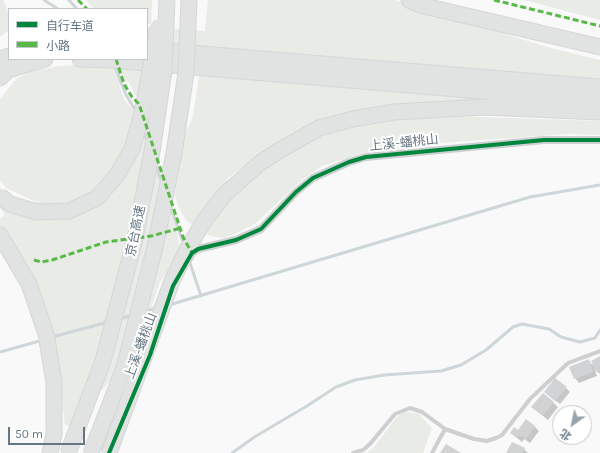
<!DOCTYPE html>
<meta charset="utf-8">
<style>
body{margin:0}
#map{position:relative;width:600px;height:453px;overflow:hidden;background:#f9f9f9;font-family:Karla,"Noto Sans SC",sans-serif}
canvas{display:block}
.legend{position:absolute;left:8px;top:8px;width:140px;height:52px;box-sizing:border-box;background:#fff;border:1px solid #c1c8cd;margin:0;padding:5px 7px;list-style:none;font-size:12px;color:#657683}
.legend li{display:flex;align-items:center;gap:8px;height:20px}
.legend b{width:20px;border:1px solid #c1c8cd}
.north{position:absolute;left:552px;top:405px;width:40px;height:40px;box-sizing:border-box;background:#fff;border:1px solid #c1c8cd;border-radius:50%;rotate:213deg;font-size:11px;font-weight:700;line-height:16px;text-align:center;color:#657683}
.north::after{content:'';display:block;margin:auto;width:14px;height:18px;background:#99a4ac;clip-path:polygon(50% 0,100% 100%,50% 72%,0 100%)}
.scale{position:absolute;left:8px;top:427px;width:77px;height:18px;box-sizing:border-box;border:2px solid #657683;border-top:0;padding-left:5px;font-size:12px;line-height:14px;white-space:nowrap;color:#657683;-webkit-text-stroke:3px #fff;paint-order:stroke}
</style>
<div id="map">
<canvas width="600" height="453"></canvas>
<ul class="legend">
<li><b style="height:5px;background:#00873e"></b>自行车道</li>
<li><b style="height:5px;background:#58b947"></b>小路</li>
</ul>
<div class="north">北</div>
<div class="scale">50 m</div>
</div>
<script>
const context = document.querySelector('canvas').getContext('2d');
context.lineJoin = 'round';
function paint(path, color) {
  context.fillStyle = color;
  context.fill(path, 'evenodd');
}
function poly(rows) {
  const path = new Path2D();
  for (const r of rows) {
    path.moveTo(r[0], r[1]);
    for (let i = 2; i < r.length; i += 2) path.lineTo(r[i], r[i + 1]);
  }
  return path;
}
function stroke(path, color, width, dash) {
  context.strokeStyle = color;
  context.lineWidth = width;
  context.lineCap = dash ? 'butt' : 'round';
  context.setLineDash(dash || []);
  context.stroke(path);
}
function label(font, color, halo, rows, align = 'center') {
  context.font = font + ' Karla,"Noto Sans SC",sans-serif';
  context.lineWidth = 4;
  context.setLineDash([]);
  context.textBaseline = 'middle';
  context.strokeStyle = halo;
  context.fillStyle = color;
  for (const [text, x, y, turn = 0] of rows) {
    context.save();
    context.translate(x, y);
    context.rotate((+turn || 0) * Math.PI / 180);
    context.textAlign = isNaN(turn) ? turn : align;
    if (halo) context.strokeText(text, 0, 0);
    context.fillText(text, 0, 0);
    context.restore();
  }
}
paint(poly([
 [0,0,3,0,9,13,9,30,0,37],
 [86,0,152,0,151,24,147,24,147,9,94,9],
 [208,0,395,0,547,47,600,60,600,82,147,43,147,27,205,31],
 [524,0,600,0,600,20],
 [85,65,143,70,138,96,135,95,129,82,123,81,119,85,125,101,136,112,148,142,175,222,180,247,175,261,160,282,138,347,105,387,83,403,69,426,65,425,60,383,25,285,0,251,0,218,5,215,0,208,0,200,33,215,38,203,8,189,0,181,0,99,16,79,31,72,58,66],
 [199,75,590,106,403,105,346,113,293,133,260,154,229,177,223,186,271,163,300,144,333,131,366,122,452,116,600,121,600,135,567,134,441,143,364,153,322,166,302,180,256,223,237,233,224,238,211,236,195,228,186,220,178,206,175,195,180,166,180,144,193,117],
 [408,412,419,414,432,428,423,453,367,453,375,446,396,418,402,413]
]), '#e8ebe6');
paint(poly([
 [600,357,600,374,594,368,597,376,579,383,575,378,588,361,595,367],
 [566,388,570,392,560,404,549,396],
 [543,394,558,407,548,420,537,411],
 [535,427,539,431,530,443,524,439,522,442,511,433],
 [524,449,528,453,507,453]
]), '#0003');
stroke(poly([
 [44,0,58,9],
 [69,0,77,9],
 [114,64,126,95,136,111],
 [143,130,148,143],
 [156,166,162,183],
 [170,205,184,245],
 [189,260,201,296],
 [169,305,530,197,600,185],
 [142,312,156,308],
 [119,319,133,315],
 [52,337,108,322],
 [0,352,43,340],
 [232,453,256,436,307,406,336,387,355,380,384,375,441,371,461,365,486,350,513,327,522,324,549,329,561,337,580,342,595,338,600,330]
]), '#ced6d9', 3);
paint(poly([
 [600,356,600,371,596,372,591,361],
 [589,359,593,372,574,379,569,367],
 [555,378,567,387,555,401,544,392],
 [543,393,554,402,543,416,531,407],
 [526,419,535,426,526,439,519,435,517,438,510,433,514,427,518,430],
 [512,442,525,448,522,453,506,453],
 [446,444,461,453,440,453]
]), '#d0d2d3');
const highway = poly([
 [409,0,420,5,600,47],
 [153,50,600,87],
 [0,59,9,56],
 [80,59,110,60,600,101],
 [0,78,8,70,45,59],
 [225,194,260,163,280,150,319,128,353,119,394,112,485,107,600,112],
 [0,235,29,284,46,334,54,382,54,434,50,453]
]);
stroke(highway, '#d5d6d6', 17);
stroke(poly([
 [353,453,363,450,370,444,395,414,410,408,422,412,445,429,474,439,487,441,496,438,502,435,530,399,568,363,600,351],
 [432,453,445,429]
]), '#cecfd0', 4);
stroke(poly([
 [189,259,192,253,198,249,236,240,261,229,296,192,313,178,349,162,366,157,544,140,600,140]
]), '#cecfd0', 8);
stroke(highway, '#e1e2e2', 15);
const highwayBridge = poly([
 [0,196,10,204,37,212,69,211,97,198,117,175,132,149,142,114,158,27],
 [68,453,103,361,134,243,152,152,164,71,167,0],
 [91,453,124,368,155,247,174,153,186,73,189,0],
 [109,453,172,281,189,246,206,218,225,194]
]);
stroke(highwayBridge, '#d5d6d6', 17, []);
stroke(highwayBridge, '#e1e2e2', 15);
stroke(poly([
 [78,0,87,9],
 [494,0,600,26],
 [116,59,124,84,132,97,139,104,183,237,192,253],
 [34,260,41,262,52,260,106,242,151,236,181,228]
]), '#58b947', 3, [6, 3]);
stroke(poly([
 [109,453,150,355,173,286,192,253,198,249,236,240,261,229,296,192,313,178,349,162,366,157,544,140,600,140]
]), '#00873e', 4);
label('13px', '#657683', '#fff', [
 ["上溪-蟠桃山",404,143,-6],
 ["京台高速",136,231,-78],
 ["上溪-蟠桃山",141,346,-70]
]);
</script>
